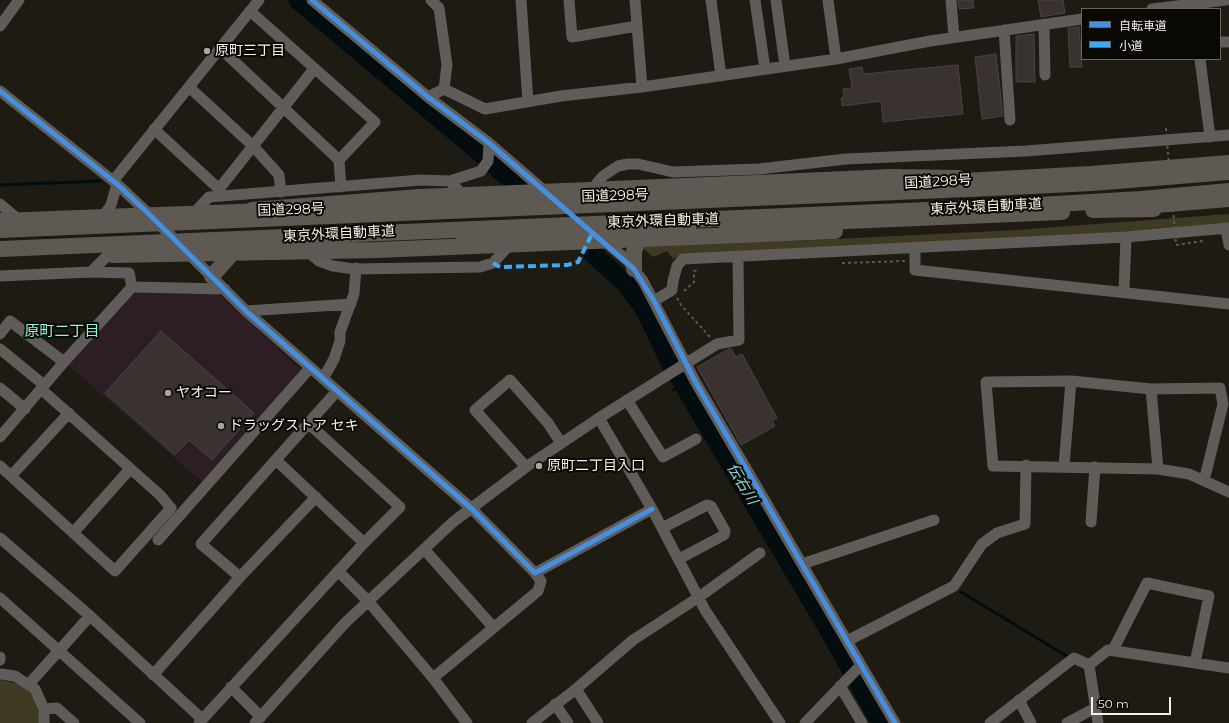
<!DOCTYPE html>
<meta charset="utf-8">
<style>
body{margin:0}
#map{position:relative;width:1229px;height:723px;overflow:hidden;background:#1d1b12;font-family:Montserrat,"Noto Sans JP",sans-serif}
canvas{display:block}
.legend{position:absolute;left:1081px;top:8px;width:140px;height:52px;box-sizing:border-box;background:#0a0803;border:1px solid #68665e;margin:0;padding:5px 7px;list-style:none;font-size:12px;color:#f5f2e7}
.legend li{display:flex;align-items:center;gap:8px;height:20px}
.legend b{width:20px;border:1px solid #68665e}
.scale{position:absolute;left:1091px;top:697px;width:80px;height:18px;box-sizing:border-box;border:2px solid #f5f2e7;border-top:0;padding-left:5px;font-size:12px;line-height:14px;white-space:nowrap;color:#f5f2e7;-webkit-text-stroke:3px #0a0803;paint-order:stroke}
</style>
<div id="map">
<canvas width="1229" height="723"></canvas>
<ul class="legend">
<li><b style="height:5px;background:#468fdf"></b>自転車道</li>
<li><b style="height:5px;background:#3fa9f5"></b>小道</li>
</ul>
<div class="scale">50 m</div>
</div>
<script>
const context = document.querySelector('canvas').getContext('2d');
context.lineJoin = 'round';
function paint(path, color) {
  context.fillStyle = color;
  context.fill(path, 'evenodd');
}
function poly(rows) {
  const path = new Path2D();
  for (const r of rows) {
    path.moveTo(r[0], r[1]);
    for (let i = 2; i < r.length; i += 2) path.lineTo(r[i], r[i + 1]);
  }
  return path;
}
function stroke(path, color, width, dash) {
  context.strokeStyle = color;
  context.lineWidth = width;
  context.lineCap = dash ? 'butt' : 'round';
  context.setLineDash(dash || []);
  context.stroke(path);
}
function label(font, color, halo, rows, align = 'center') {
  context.font = font + ' Montserrat,"Noto Sans JP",sans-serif';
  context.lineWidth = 4;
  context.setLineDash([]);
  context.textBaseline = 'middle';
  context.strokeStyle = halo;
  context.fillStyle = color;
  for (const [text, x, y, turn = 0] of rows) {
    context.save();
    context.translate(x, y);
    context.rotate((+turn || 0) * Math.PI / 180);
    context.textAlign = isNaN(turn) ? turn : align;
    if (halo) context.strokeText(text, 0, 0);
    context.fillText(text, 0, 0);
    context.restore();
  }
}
paint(poly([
 [135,293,219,294,301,370,202,482,69,366,131,295]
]), '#2d1e26');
paint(poly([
 [1229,214,1229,224,1181,229,684,254,673,259,667,251,653,257,644,249,644,245,815,240,1017,230],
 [0,680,17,683,30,692,38,705,39,723,0,723]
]), '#403923');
stroke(poly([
 [0,185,100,181],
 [673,390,683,385],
 [961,592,1070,658]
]), '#030c0f', 3);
stroke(poly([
 [298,0,483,155],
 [493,164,526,194],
 [593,254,626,284,644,308,671,364,827,627,881,723]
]), '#030c0f', 19);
const building = poly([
 [958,0,973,0,974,8,959,9,958,0],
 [1038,0,1063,0,1065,13,1041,17,1038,0],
 [1079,27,1082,67,1070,67,1068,28,1079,27],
 [1034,34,1035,82,1016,82,1016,36,1034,34],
 [996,54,1003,116,982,119,975,57,996,54],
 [958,65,963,114,883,122,881,101,842,106,841,98,844,97,843,89,852,88,849,69,862,67,863,74,958,65],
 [161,331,254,413,212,460,189,440,175,455,105,393,161,331],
 [729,349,731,349,736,357,742,354,777,418,772,421,775,426,741,445,697,367,729,349]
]);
paint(building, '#393231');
stroke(building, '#494442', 1);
stroke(poly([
 [1176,245,1203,241],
 [842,263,905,261],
 [684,291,694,282,694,271,698,270],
 [677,298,681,305,710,337]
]), '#5d5a55', 2, [3, 3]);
stroke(poly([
 [312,0,428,97,489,143,548,194],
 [431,0,439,8,447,65,444,89],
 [521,0,528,102],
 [569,0,572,37,637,26],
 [635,0,642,87],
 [711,0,721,76],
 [755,0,765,69],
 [776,0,785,66],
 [828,0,836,59],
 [951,0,954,37],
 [1152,9,1226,0],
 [250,11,375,122,339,160],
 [1044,25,1045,75],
 [0,26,19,0],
 [1004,30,1010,120],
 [1220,42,1229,42],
 [220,48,339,160,341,187],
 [1200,59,1210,137],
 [189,87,253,146,279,175,281,192],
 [0,91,117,184,151,216,246,311,472,509,535,573,652,509],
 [428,97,444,89,485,109,561,96,642,87,836,59,930,41,1082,19],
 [154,129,219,189,219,195],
 [113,181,259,0],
 [450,181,481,171,488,161,489,143],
 [219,189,314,69],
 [594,194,597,183,603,176,618,166,628,164,638,164,673,172,759,169,846,159,1026,151,1229,135],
 [0,204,19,220],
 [193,214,209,197,421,180,450,181,465,198],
 [103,217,111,205,117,184],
 [1226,229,1229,245],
 [601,238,628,261,643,281,696,383,895,723],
 [915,247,915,270,1229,304],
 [306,250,319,261,333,266,354,269,480,267,493,263,512,242],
 [91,272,111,252],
 [0,276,91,272,129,273,132,287],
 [1124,291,1126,237],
 [654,301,672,290,673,281,677,266,683,259,1126,237,1229,228],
 [246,311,351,304],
 [0,334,10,321,64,362],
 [0,349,44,385],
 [323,379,334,359,340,341,340,332,354,294,356,268],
 [0,388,25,409],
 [1151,389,1071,381,986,382,993,466,1158,469,1189,474,1229,492],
 [627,400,663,457,696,439],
 [599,418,652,509,705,610,780,723],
 [0,437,64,362,132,287,225,289],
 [276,460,364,543],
 [0,466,115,571,171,508,160,495,41,389],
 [1064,466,1071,381],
 [526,467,475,410,510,380,548,423,561,443],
 [1158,469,1151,389,1220,388,1223,404,1204,481],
 [11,476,69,413],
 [1091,522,1095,467],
 [662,528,707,505,711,506,725,531,724,535,679,559],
 [73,533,130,469],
 [0,538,90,616,202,719],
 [158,540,310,368],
 [424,549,493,627],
 [802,564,934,520],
 [338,571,368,601,433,678,467,723],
 [240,577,201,544,337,391],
 [0,598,140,723],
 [847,641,954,586,982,544,997,533,1025,524,1026,465],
 [1113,650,1147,583,1209,596,1195,663],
 [0,657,0,660],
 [1089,665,1098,723],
 [0,674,15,676,35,689,44,709,44,723],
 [153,675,240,577,316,497],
 [433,678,538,591,541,581,535,573],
 [29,684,90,616],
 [840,686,862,723],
 [231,687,261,717],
 [576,689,598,723],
 [1019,700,1031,723],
 [555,704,568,723],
 [44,709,57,708,74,723],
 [199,723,364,543,400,507,309,424],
 [255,723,345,623,453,522,526,467,599,418,717,344,739,340,738,257],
 [532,723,576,689,633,640,699,597,760,553],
 [805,723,861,665],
 [990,723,1074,658,1089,665,1108,650,1229,668],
 [1067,723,1095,708]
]), '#5f5c5a', 11);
stroke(poly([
 [947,182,1091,174,1229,163],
 [757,183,891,177,959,178],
 [1143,206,1229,199],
 [1093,210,1154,209],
 [0,221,265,211],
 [727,226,1062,212],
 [464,237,688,228],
 [634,269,634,252,641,230],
 [212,276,229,257,234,247]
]), '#5e5a53', 16);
stroke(poly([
 [1166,128,1169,165],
 [1173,209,1176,245]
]), '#5d5a55', 2, [3, 3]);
stroke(poly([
 [252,210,420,197,757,183],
 [0,230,991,188,1092,183,1229,172],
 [0,249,1023,206,1141,199,1229,191],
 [113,255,377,250,835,231]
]), '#5e5a53', 16);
stroke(poly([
 [493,263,500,267,567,265,578,262,593,232]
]), '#3fa9f5', 4, [8, 4]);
stroke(poly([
 [312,0,428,97,489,143,634,269,654,301,696,383,895,723],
 [0,91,117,184,151,216,246,311,472,509,535,573,652,509]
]), '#468fdf', 5);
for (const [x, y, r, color] of [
 [207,51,4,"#a9a79c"],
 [168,393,4,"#a9a79c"],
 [221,426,4,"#a9a79c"],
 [539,466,4,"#a9a79c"]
]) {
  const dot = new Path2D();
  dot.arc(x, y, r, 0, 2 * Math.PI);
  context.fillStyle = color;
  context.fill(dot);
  stroke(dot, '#0a0803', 1.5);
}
label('14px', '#f5f2e7', '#0a0803', [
 ["原町三丁目",215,51],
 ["ヤオコー",176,393],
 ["ドラッグストア セキ",229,426],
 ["原町二丁目入口",547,466]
], 'left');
label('14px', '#f5f2e7', '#0a0803', [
 ["国道298号",938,182,-3],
 ["国道298号",615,196,-2],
 ["東京外環自動車道",986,207,-3],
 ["国道298号",291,210,-2],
 ["東京外環自動車道",663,221,-2],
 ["東京外環自動車道",339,234,-3]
]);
label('15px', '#8ff3de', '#0a0803', [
 ["原町二丁目",62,332]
]);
label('italic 15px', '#88d4e5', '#0a0803', [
 ["伝右川",742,484,59]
]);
</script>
